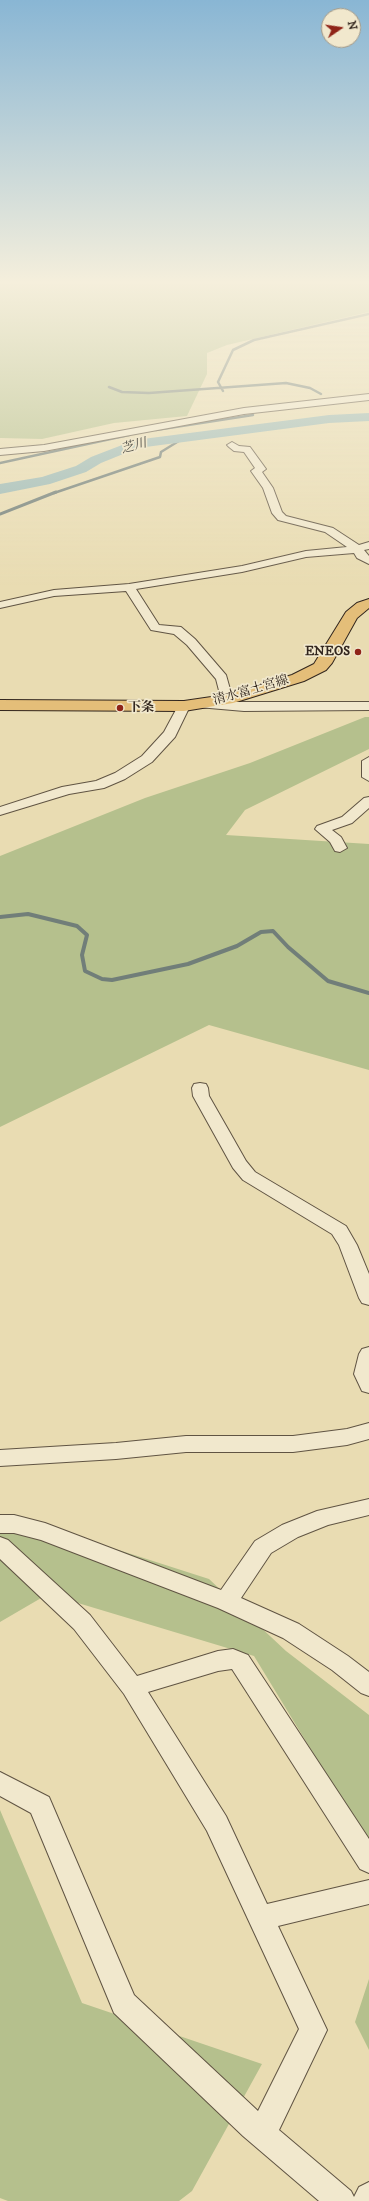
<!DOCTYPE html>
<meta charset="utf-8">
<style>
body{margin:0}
#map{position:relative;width:369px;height:2201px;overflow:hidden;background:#e9dcb2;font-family:"IM FELL DW Pica",serif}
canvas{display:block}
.north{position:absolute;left:321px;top:8px;width:40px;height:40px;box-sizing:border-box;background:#f1e8cd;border:1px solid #a59a87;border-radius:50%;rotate:77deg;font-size:11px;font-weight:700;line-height:16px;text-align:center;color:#32261e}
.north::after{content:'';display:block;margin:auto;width:14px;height:18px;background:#8f2418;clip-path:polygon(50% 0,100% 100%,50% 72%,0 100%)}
</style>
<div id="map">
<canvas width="369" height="2201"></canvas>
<div class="north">N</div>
</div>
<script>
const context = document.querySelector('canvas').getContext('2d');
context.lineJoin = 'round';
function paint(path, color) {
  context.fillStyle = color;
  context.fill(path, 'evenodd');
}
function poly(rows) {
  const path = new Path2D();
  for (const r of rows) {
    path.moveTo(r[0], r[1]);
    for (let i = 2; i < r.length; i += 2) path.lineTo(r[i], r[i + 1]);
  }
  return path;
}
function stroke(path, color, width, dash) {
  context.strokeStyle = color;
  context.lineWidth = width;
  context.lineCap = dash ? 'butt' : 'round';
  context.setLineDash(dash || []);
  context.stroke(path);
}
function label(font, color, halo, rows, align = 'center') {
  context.font = font + ' "IM FELL DW Pica","Noto Serif JP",serif';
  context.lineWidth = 3.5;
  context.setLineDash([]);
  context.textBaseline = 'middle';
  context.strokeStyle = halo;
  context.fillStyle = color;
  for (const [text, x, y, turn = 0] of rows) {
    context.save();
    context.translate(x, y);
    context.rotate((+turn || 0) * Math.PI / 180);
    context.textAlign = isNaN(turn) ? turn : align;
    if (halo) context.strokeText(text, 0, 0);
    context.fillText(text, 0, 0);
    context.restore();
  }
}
paint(poly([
 [0,280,369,280,369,312,227,345,207,353,207,374,187,416,114,423,42,439,0,438],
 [365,717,369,717,369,749,245,810,226,835,369,844,369,1070,209,1025,0,1127,0,856,145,798,250,763],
 [47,1527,209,1579,286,1651,369,1715,369,1845,254,1656,48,1594,0,1622,0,1530],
 [0,1810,82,2003,262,2064,192,2191,179,2201,8,2201,0,2198],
 [369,1979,369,2050,355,2022]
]), '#b5c08d');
stroke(poly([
 [109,387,122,392,149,393,286,383,310,388,321,394],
 [223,391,218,382,233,350,254,340,369,314],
 [156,430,253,415],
 [0,463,129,435],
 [54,493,160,457,161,452,182,439]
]), '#717e79', 2.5);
stroke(poly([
 [0,514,56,492]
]), '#717e79', 3);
stroke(poly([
 [0,917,28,914,77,926,87,935,82,955,85,971,102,979,112,980,188,964,237,946,261,932,273,931,288,947,328,981,369,993]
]), '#717e79', 4);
paint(poly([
 [369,413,369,421,329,423,138,448,101,463,86,472,50,484,0,494,0,484,42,477,76,466,91,457,135,440,329,415,369,413]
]), '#9bb9b6');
const minor = poly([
 [369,394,369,400,244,414,44,451,0,455,0,449,44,445,244,408,369,394],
 [232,442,239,446,250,447,266,469,262,472,273,488,282,512,286,516,333,528,359,545,369,542,369,549,364,550,369,556,369,564,357,558,354,553,306,557,242,572,136,589,159,625,181,627,195,639,226,675,233,700,232,702,369,702,369,710,244,711,198,707,196,704,198,701,202,700,222,702,216,679,187,645,174,634,151,630,126,591,54,596,0,608,0,602,54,590,129,584,242,566,306,551,347,547,325,532,278,520,272,513,263,488,251,471,255,468,244,452,234,451,229,447,227,445,232,442],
 [184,702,190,706,175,737,152,762,125,779,104,788,69,794,0,815,0,807,62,787,96,781,115,773,142,756,164,732,178,706,184,702],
 [369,757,369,781,362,777,362,761,369,757],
 [369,797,369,808,352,823,332,830,341,837,347,848,340,852,335,851,330,842,315,829,317,826,342,817,364,798,369,797],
 [200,1083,206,1084,208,1088,209,1096,229,1131,246,1161,255,1172,346,1226,357,1245,369,1274,369,1305,362,1303,359,1298,339,1245,332,1234,243,1180,233,1168,193,1096,192,1088,194,1084,200,1083],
 [369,1347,369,1393,362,1391,354,1374,359,1354,362,1349,369,1347],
 [369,1423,369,1439,347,1445,293,1452,186,1452,116,1459,0,1466,0,1450,116,1443,186,1436,293,1436,347,1429,369,1423],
 [369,1499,369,1515,328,1525,298,1537,271,1553,241,1598,299,1624,348,1656,369,1672,369,1696,361,1693,332,1670,283,1638,218,1608,41,1540,14,1533,0,1533,0,1515,14,1515,45,1523,221,1590,255,1541,282,1525,317,1511,369,1499],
 [0,1537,8,1540,90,1615,137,1676,218,1651,233,1649,248,1655,369,1839,369,1873,360,1869,232,1669,218,1671,148,1692,226,1816,267,1904,369,1880,369,1904,278,1926,327,2030,279,2130,351,2191,354,2197,359,2187,369,2182,369,2201,319,2201,243,2136,114,2013,31,1813,0,1796,0,1772,49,1797,134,1995,258,2111,299,2029,207,1831,124,1694,74,1629,0,1559,0,1537]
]);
const major = poly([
 [369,599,369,608,357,618,332,663,326,670,304,681,233,703,184,711,0,710,0,700,184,701,225,695,292,675,314,664,346,612,357,603,369,599]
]);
stroke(minor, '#605443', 2);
stroke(major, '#32261e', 2);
paint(minor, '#f1e8cd');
paint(major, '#e4be79');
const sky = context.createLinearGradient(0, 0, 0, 588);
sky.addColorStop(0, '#89b6d4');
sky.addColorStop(0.48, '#f5efdc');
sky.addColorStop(1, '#f5efdc00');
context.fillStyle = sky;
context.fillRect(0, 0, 369, 588);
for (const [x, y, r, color] of [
 [358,652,4,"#8f2418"],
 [120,708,4,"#8f2418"]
]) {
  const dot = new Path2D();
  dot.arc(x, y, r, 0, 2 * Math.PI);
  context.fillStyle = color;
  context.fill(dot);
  stroke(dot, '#f1e8cd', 1.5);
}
label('italic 13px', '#4c4b44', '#f1e8cd', [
 ["芝川",134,447,-15]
]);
label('bold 13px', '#32261e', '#f1e8cd', [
 ["ENEOS",350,652],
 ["下条",128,708,"left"]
], 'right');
label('13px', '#32261e', '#f1e8cd', [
 ["清水富士宮線",251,691,-16]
]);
</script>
